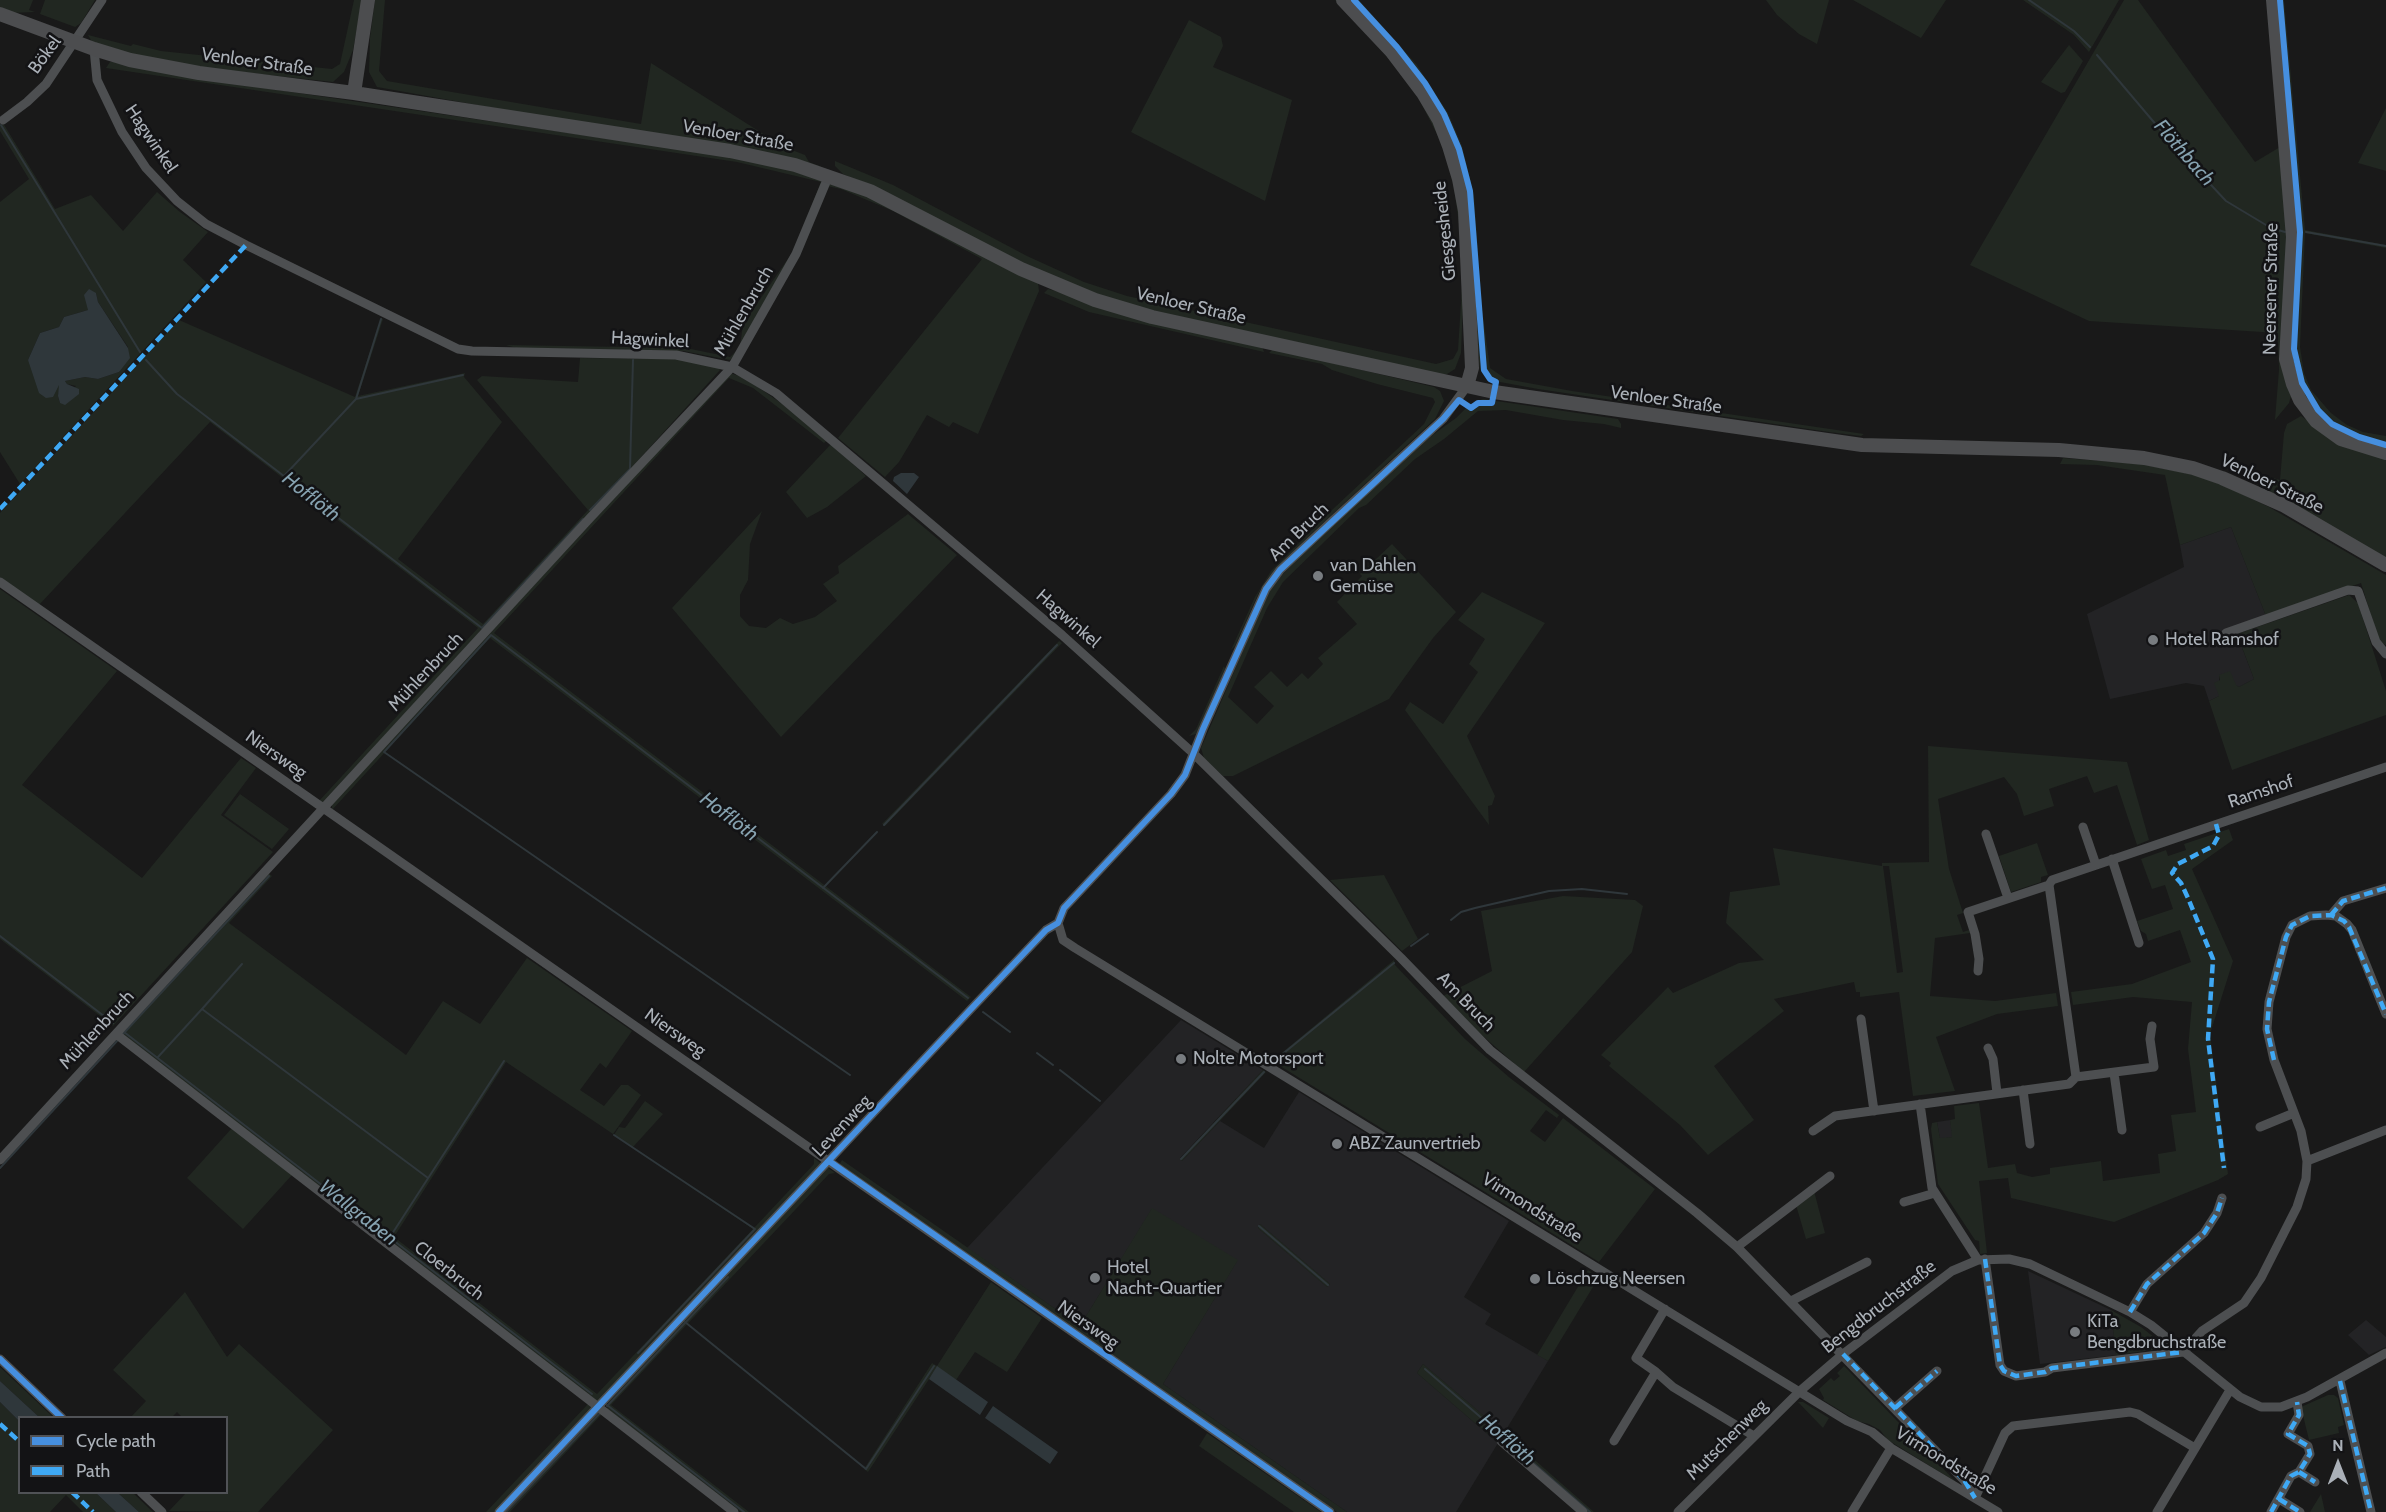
<!DOCTYPE html>
<meta charset="utf-8">
<style>
body{margin:0}
#map{position:relative;width:2386px;height:1512px;overflow:hidden;background:#191919;font-family:Cabin,sans-serif}
canvas{display:block}
.legend{position:absolute;left:18px;top:1416px;width:210px;height:78px;box-sizing:border-box;background:#131315;border:2px solid #505256;margin:0;padding:8px 10px;list-style:none;font-size:18px;color:#abb1b8}
.legend li{display:flex;align-items:center;gap:12px;height:30px}
.legend b{width:30px;border:2px solid #505256}
.north{position:absolute;left:2308px;top:1434px;width:60px;height:60px;-webkit-text-stroke:4px #131315;paint-order:stroke;rotate:0deg;font-size:16px;font-weight:700;line-height:24px;text-align:center;color:#abb1b8}
.north::after{content:'';display:block;margin:auto;width:21px;height:27px;background:#abb1b8;clip-path:polygon(50% 0,100% 100%,50% 72%,0 100%)}
</style>
<div id="map">
<canvas width="2386" height="1512"></canvas>
<ul class="legend">
<li><b style="height:8px;background:#468fdf"></b>Cycle path</li>
<li><b style="height:8px;background:#3fa9f5"></b>Path</li>
</ul>
<div class="north">N</div>
</div>
<script>
const context = document.querySelector('canvas').getContext('2d');
context.lineJoin = 'round';
function paint(path, color) {
  context.fillStyle = color;
  context.fill(path, 'evenodd');
}
function poly(rows) {
  const path = new Path2D();
  for (const r of rows) {
    path.moveTo(r[0], r[1]);
    for (let i = 2; i < r.length; i += 2) path.lineTo(r[i], r[i + 1]);
  }
  return path;
}
function stroke(path, color, width, dash) {
  context.strokeStyle = color;
  context.lineWidth = width;
  context.lineCap = dash ? 'butt' : 'round';
  context.setLineDash(dash || []);
  context.stroke(path);
}
function label(font, color, halo, rows, align = 'center') {
  context.font = font + ' Cabin,sans-serif';
  context.lineWidth = 5;
  context.setLineDash([]);
  context.textBaseline = 'middle';
  context.strokeStyle = halo;
  context.fillStyle = color;
  for (const [text, x, y, turn = 0] of rows) {
    context.save();
    context.translate(x, y);
    context.rotate((+turn || 0) * Math.PI / 180);
    context.textAlign = isNaN(turn) ? turn : align;
    if (halo) context.strokeText(text, 0, 0);
    context.fillText(text, 0, 0);
    context.restore();
  }
}
paint(poly([
 [2231,527,2266,616,2236,632,2254,679,2239,687,2219,676,2219,696,2209,701,2204,686,2186,683,2110,699,2087,614,2184,567,2180,545],
 [1181,1020,1263,1070,1180,1158,1182,1161,1220,1121,1264,1148,1299,1092,1509,1221,1464,1297,1491,1314,1485,1324,1548,1361,1504,1433,1423,1364,1417,1373,1498,1443,1456,1512,1347,1512,1163,1384,1237,1261,1152,1209,1080,1326,967,1248],
 [1260,1224,1330,1284,1327,1287,1258,1228],
 [1950,1120,1953,1137,1940,1139,1937,1122],
 [2028,1271,2111,1310,2116,1355,2040,1364],
 [2366,1320,2386,1337,2386,1347,2369,1355,2348,1335]
]), '#232325');
paint(poly([
 [0,0,33,0,29,10,35,12,10,13,0,9],
 [45,0,95,0,81,23,75,27,40,14],
 [354,0,362,0,353,50,344,72,333,82,203,68,131,55,92,42,88,35,131,46,133,44,161,51,332,69,340,64],
 [375,0,385,0,379,71,387,81,641,124,651,63,784,147,805,155,809,162,822,167,377,87,369,72,370,38],
 [1335,0,1338,0,1386,52,1418,93,1435,121,1450,160,1459,196,1465,252,1461,353,1455,369,1447,374,1437,374,1182,319,1095,295,1049,277,905,202,843,174,835,166,835,161,893,185,1027,256,1084,282,1127,296,1436,364,1453,359,1458,350,1462,287,1461,239,1454,187,1444,148,1417,95,1384,53],
 [1350,0,1359,0,1417,65,1448,113,1462,146,1474,195,1482,309,1490,368,1506,379,1572,391,1864,434,1861,436,1829,432,1538,389,1500,382,1493,379,1486,369,1480,370,1474,306,1451,138],
 [1766,0,1829,0,1817,44,1799,34,1777,15],
 [1853,0,1946,0,1921,38],
 [2023,0,2119,0,2089,52,2074,35],
 [2124,0,2138,0,2255,162,2280,147,2287,198,2285,379,2291,396,2289,403,2275,420,2279,370,2278,333,2089,321,1970,265],
 [2276,0,2284,0,2305,230,2386,245,2386,248,2305,233,2300,347,2304,373,2311,390,2331,413,2347,425,2363,432,2386,436,2386,447,2351,438,2323,420,2304,396,2293,370],
 [1189,20,1221,37,1223,46,1213,67,1292,100,1265,201,1131,132],
 [2069,45,2083,61,2065,92,2061,93,2041,82],
 [119,61,145,69,278,90,739,158,819,177,822,184,797,249,756,316,740,348,735,356,730,360,683,351,516,348,506,345,686,348,730,357,740,347,743,324,794,250,821,182,737,162,106,68,110,62],
 [2386,108,2386,171,2358,163],
 [3,123,55,209,91,195,123,231,157,192,180,212,208,232,183,260,206,282,20,484,0,452,0,202,29,179,0,131,0,124],
 [96,293,98,302,128,347,119,372,98,379,85,377,65,381,67,384,76,386,60,403,58,396,60,386,28,360,40,333,59,327,64,317,88,310],
 [830,184,877,199,1038,283,1039,291,978,434,953,422,949,427,927,415,899,462,885,477,838,438,982,259,893,211,841,189,827,186],
 [1048,289,1262,347,1264,352,1089,312,1044,293],
 [381,318,383,319,358,396,465,373,464,377,502,422,398,559,483,624,588,510,477,380,482,376,578,382,580,358,684,359,719,368,720,370,585,519,322,803,319,801,478,628,210,422,39,605,0,578,0,513,179,320,355,397],
 [1273,349,1434,387,1440,391,1444,401,1435,419,1322,524,1268,578,1260,590,1235,646,1231,650,1255,597,1271,571,1333,509,1424,424,1435,402,1433,398,1377,384,1332,370,1322,364,1269,353],
 [730,373,745,378,788,408,827,440,824,443,753,388,729,378,494,633,971,997,967,1001,490,638,332,810,332,803],
 [1483,399,1618,419,1621,424,1621,428,1604,424,1563,420,1506,410,1478,411,1444,439,1415,459,1366,505,1359,508,1283,582,1267,608,1228,697,1257,724,1274,706,1254,687,1271,671,1287,687,1302,673,1308,679,1323,664,1318,658,1357,624,1337,602,1362,576,1360,574,1392,544,1456,612,1433,638,1389,699,1233,776,1223,776,1204,758,1201,748,1268,593,1279,578,1308,548,1416,447,1456,418,1470,404],
 [2301,416,2348,448,2386,457,2386,559,2269,494,2270,477,2280,480,2284,433,2287,424],
 [831,444,866,476,827,507,807,518,786,492],
 [2063,458,2141,464,2195,475,2225,486,2269,507,2386,575,2386,645,2380,644,2361,583,2266,616,2231,527,2180,545,2165,475,2097,465,2060,464],
 [762,511,750,544,748,580,740,595,740,616,749,626,766,628,780,618,793,624,815,617,837,601,823,584,839,573,838,566,908,514,957,555,781,737,672,608],
 [0,589,117,671,22,785,142,878,241,758,256,768,221,815,273,852,113,1026,0,939],
 [1482,592,1545,623,1467,736,1495,796,1492,805,1488,806,1489,825,1405,710,1410,702,1443,724,1478,672,1469,664,1485,639,1458,620],
 [2349,595,2358,603,2386,691,2386,715,2232,770,2209,701,2219,696,2214,683,2220,680,2219,675,2230,671,2236,685,2239,687,2254,679,2237,634],
 [1059,641,1062,643,885,826,882,824],
 [1224,666,1225,669,1196,734,1189,736,1196,729],
 [1928,746,2127,762,2149,840,2137,845,2117,785,2094,793,2087,776,2049,789,2054,806,2024,816,2017,794,2004,777,1938,799,1949,869,1963,913,1957,915,1963,932,1969,930,1970,933,1935,938,1930,996,1995,1001,2056,993,2058,1006,1997,1014,1936,1037,1955,1091,1913,1096,1899,992,1860,997,1860,992,1856,992,1854,982,1774,999,1784,1011,1714,1066,1754,1120,1708,1155,1680,1125,1609,1066,1611,1063,1601,1055,1668,987,1673,993,1739,963,1764,960,1726,923,1730,892,1780,885,1773,848,1882,866,1882,863,1929,862],
 [1883,866,1889,866,1903,972,1897,973],
 [240,794,289,829,272,849,224,815],
 [2229,829,2233,840,2192,869,2233,961,2210,1034,2228,1174,2218,1180,2114,1222,2011,1198,2008,1178,1979,1181,1987,1253,1980,1254,1979,1241,1975,1240,1938,1184,1931,1129,1932,1123,1937,1122,1940,1138,1952,1137,1950,1120,1955,1119,1954,1106,1979,1103,1988,1168,2015,1164,2017,1173,2032,1177,2050,1174,2050,1168,2101,1161,2103,1181,2160,1173,2158,1154,2176,1151,2171,1115,2196,1112,2188,1049,2192,1002,2133,997,2073,1005,2071,992,2132,984,2191,962,2180,930,2148,941,2146,934,2141,931,2137,921,2173,909,2165,885,2152,889,2141,859,2166,850,2168,856,2186,850,2184,844],
 [2037,843,2048,875,2041,877,2041,882,2011,892,1999,856],
 [268,873,272,876,229,923,406,1055,443,1001,480,1024,527,958,632,1031,606,1068,600,1063,580,1090,604,1106,621,1085,628,1085,641,1095,613,1134,506,1062,394,1237,597,1394,753,1229,614,1135,619,1127,625,1128,645,1101,663,1114,633,1147,754,1228,814,1164,814,1158,823,1165,602,1399,597,1401,121,1033],
 [1384,875,1418,939,1402,951,1330,880],
 [1563,896,1635,900,1643,906,1632,952,1524,1072,1475,1029,1443,996,1492,971,1481,911],
 [1394,960,1395,965,1465,1039,1510,1078,1559,1115,1557,1118,1546,1110,1530,1131,1545,1142,1563,1118,1655,1189,1599,1262,1272,1061],
 [1263,1070,1266,1072,1182,1161,1180,1159],
 [232,1128,292,1175,243,1229,187,1178],
 [842,1160,1080,1326,1152,1208,1238,1260,1163,1384,1347,1512,1337,1512,839,1165],
 [827,1167,835,1173,829,1174,611,1405,749,1512,741,1512,607,1409,608,1403,644,1360],
 [1814,1191,1825,1233,1806,1239,1796,1205],
 [1260,1224,1330,1284,1327,1287,1258,1228],
 [1588,1270,1599,1277,1548,1361,1537,1355],
 [991,1282,1042,1318,1007,1372,975,1352,956,1380,937,1367,868,1472,864,1469,932,1363,937,1366],
 [185,1292,227,1357,239,1344,333,1430,258,1512,169,1511,186,1493,226,1492,226,1418,182,1417,177,1412,172,1417,131,1417,146,1401,113,1370],
 [2111,1310,2141,1327,2168,1348,2116,1355],
 [1423,1364,1504,1433,1594,1512,1587,1512,1498,1443,1417,1373],
 [1844,1366,1848,1370,1956,1482,1888,1440,1880,1430,1869,1424,1857,1421,1823,1400,1824,1398,1819,1389,1831,1378,1834,1381,1840,1376,1837,1373],
 [0,1367,53,1417,39,1417,0,1381],
 [2328,1395,2334,1395,2338,1398,2344,1425,2338,1427,2339,1433,2309,1440,2301,1407],
 [0,1402,19,1421,20,1492,96,1493,116,1512,83,1512,66,1495,50,1512,0,1512],
 [1798,1402,1803,1402,1829,1418,1823,1428],
 [588,1404,593,1407,494,1512,486,1512],
 [598,1411,602,1414,510,1512,502,1512],
 [1207,1433,1321,1512,1294,1512,1199,1446],
 [118,1493,133,1493,153,1512,139,1512],
 [2321,1494,2325,1512,2310,1512]
]), '#212721');
paint(poly([
 [89,289,96,293,98,302,128,348,130,358,119,372,98,379,85,377,65,381,67,384,79,389,79,394,65,405,60,403,58,396,59,385,53,397,46,398,39,393,28,360,40,333,59,327,64,317,88,310,84,295],
 [901,473,914,473,919,477,907,494,893,481,894,477],
 [937,1366,988,1402,980,1415,929,1379],
 [0,1381,39,1417,20,1418,19,1421,0,1402],
 [993,1406,1058,1452,1050,1464,985,1418],
 [96,1493,118,1493,139,1512,116,1512]
]), '#2f373b');
stroke(poly([
 [2029,0,2074,31,2090,47],
 [2097,55,2169,140,2226,201,2271,228,2285,232],
 [1,125,140,352],
 [2306,232,2386,246],
 [146,360,177,394,482,628,583,519],
 [356,399,381,319],
 [284,476,356,399,463,375],
 [590,510,630,469,633,360],
 [884,825,1057,645],
 [823,888,877,832],
 [1451,920,1461,912,1475,908,1549,891,1582,889,1627,894],
 [0,936,113,1023],
 [1411,946,1428,934],
 [202,1009,242,964],
 [983,1012,1010,1032],
 [124,1032,592,1394],
 [123,1034,269,876],
 [1037,1053,1053,1065],
 [158,1057,202,1009,428,1178],
 [1274,1061,1394,963],
 [1060,1070,1100,1101],
 [850,1075,384,752,491,635,968,998],
 [614,1135,755,1229,638,1353],
 [1181,1159,1264,1072],
 [0,1168,117,1041],
 [1259,1226,1328,1285],
 [390,1237,504,1061],
 [685,1322,866,1469,934,1366],
 [1425,1369,1590,1512],
 [607,1405,744,1512],
 [607,1406,728,1277],
 [506,1512,599,1414]
]), '#2f373b', 2);
stroke(poly([
 [94,49,97,80,122,132,146,168,177,201,206,224,246,245,458,349,472,351,676,355,732,367,776,393,1062,635,1194,754,1401,958,1490,1050,1697,1213,1737,1247,1964,1480,1975,1498],
 [3,120,27,102,46,84,102,0],
 [0,582,1330,1512],
 [2226,633,2348,590,2358,591,2376,642,2386,654],
 [2083,827,2096,865],
 [1986,834,2008,898],
 [2112,859,2139,943],
 [2331,915,2343,901,2386,888],
 [1058,923,1063,940,1075,948,1847,1421,1872,1432,1891,1448,1998,1512],
 [1978,971,1979,959,1975,934,1968,912,2049,885],
 [1861,1019,1874,1111],
 [116,1034,734,1512],
 [1988,1048,1993,1059,1997,1093],
 [2114,1073,2122,1130],
 [2076,1077,2049,885,2052,880,2386,767],
 [2023,1090,2030,1144],
 [1920,1104,1932,1188,1978,1260],
 [2260,1127,2294,1113],
 [1813,1131,1835,1116,2069,1084,2076,1077,2154,1067,2150,1039,2152,1026],
 [0,1160,590,518,732,367,796,254,829,175],
 [2307,1161,2386,1130],
 [1904,1202,1935,1193],
 [1737,1247,1830,1176],
 [1985,1259,2000,1365,2004,1371,2016,1376,2045,1372,2052,1368,2183,1352,2202,1331,2244,1303,2261,1278,2297,1207,2306,1179,2307,1161,2301,1131,2274,1060,2267,1029,2269,1002,2286,937,2292,925,2310,916,2326,915,2336,916,2347,924,2352,930,2386,1014],
 [1791,1301,1867,1262],
 [1665,1309,1636,1358,1656,1372,1673,1387,1754,1436],
 [2130,1312,2147,1284,2204,1233,2217,1213,2222,1198],
 [0,1359,62,1418],
 [2340,1381,2371,1512],
 [1895,1408,1937,1371],
 [1501,1441,1583,1512],
 [1614,1441,1656,1372],
 [2299,1472,2315,1482],
 [141,1492,162,1512],
 [1975,1498,2005,1433,2013,1426,2130,1412,2138,1414,2195,1448],
 [2279,1499,2300,1512],
 [499,1512,971,1009,1046,930,1058,923,1064,908,1171,794,1185,775,1203,729,1266,589,1280,570,1330,523,1443,419,1467,386],
 [1678,1512,1800,1391,1843,1354,1952,1271,1978,1260,2009,1259,2030,1264,2130,1312,2151,1325,2240,1397,2261,1407,2281,1407,2307,1397,2386,1353],
 [1852,1512,1891,1448],
 [2157,1512,2230,1390],
 [2271,1512,2291,1476,2299,1472,2310,1454,2308,1446,2288,1434,2299,1415,2297,1402]
]), '#4d4f51', 9);
stroke(poly([
 [1343,0,1392,52,1423,93,1439,120,1449,146,1459,179,1465,211,1472,368,1467,386],
 [2273,0,2293,237,2286,359,2293,384,2300,400,2316,421,2341,439,2386,453],
 [0,14,94,49,130,60,199,73,354,93,730,151,795,165,870,191,1021,269,1095,300,1152,317,1494,392,1862,445,2059,450,2144,458,2193,468,2222,478,2283,505,2386,565],
 [354,93,368,0]
]), '#4c4d4f', 14);
stroke(poly([
 [0,509,246,245],
 [2216,824,2219,835,2213,846,2178,864,2172,873,2181,883,2188,898,2213,959,2208,1039,2224,1168],
 [2331,915,2343,901,2386,888],
 [2274,1060,2267,1029,2269,1002,2286,937,2292,925,2310,916,2331,915,2344,921,2349,927,2386,1014],
 [1985,1259,2000,1365,2004,1371,2016,1376,2045,1372,2052,1368,2183,1352],
 [2130,1312,2147,1284,2204,1233,2217,1213,2222,1198],
 [1843,1354,1964,1480,1975,1498],
 [2340,1381,2371,1512],
 [1895,1408,1937,1371],
 [0,1424,20,1442],
 [2299,1472,2315,1482],
 [72,1492,93,1512],
 [2279,1499,2300,1512],
 [2271,1512,2291,1476,2299,1472,2310,1454,2308,1446,2288,1434,2299,1415,2297,1402]
]), '#3fa9f5', 4.5, [9, 4.5]);
stroke(poly([
 [2280,0,2300,232,2294,349,2302,383,2318,410,2332,424,2359,437,2386,445],
 [829,1161,1330,1512],
 [0,1359,62,1418],
 [499,1512,971,1009,1046,930,1058,923,1064,908,1171,794,1185,775,1203,729,1266,589,1280,570,1443,419,1459,400,1471,408,1478,403,1492,403,1496,382,1490,379,1484,370,1470,191,1459,149,1444,114,1425,83,1397,47,1354,0]
]), '#468fdf', 6);
for (const [x, y, r, color] of [
 [1318,576,6,"#787c80"],
 [2153,640,6,"#787c80"],
 [1181,1059,6,"#787c80"],
 [1337,1144,6,"#787c80"],
 [1095,1278,6,"#787c80"],
 [1535,1279,6,"#787c80"],
 [2075,1332,6,"#787c80"]
]) {
  const dot = new Path2D();
  dot.arc(x, y, r, 0, 2 * Math.PI);
  context.fillStyle = color;
  context.fill(dot);
  stroke(dot, '#131315', 2);
}
label('18px', '#abb1b8', '#131315', [
 ["Bökel",45,55,-54],
 ["Venloer Straße",257,62,8],
 ["Venloer Straße",738,136,10],
 ["Hagwinkel",151,139,56],
 ["Giesgesheide",1445,231,-96],
 ["Neersener Straße",2271,289,-89],
 ["Venloer Straße",1191,306,13],
 ["Mühlenbruch",744,311,-60],
 ["Hagwinkel",650,340,3],
 ["Venloer Straße",1666,400,8],
 ["Venloer Straße",2272,484,26],
 ["Am Bruch",1299,532,-44],
 ["Hagwinkel",1068,619,41],
 ["Mühlenbruch",426,672,-47],
 ["Niersweg",276,755,35],
 ["Ramshof",2261,792,-19],
 ["Am Bruch",1466,1002,46],
 ["Mühlenbruch",97,1030,-47],
 ["Niersweg",675,1033,35],
 ["Levenweg",842,1126,-47],
 ["Virmondstraße",1532,1208,32],
 ["Cloerbruch",449,1271,38],
 ["Bengdbruchstraße",1879,1307,-38],
 ["Niersweg",1088,1325,35],
 ["Mutschenweg",1727,1440,-45],
 ["Virmondstraße",1946,1461,31]
]);
label('18px', '#abb1b8', '#131315', [
 ["van Dahlen",1330,566],
 ["Gemüse",1330,587],
 ["Hotel Ramshof",2165,640],
 ["Nolte Motorsport",1193,1059],
 ["ABZ Zaunvertrieb",1349,1144],
 ["Hotel",1107,1268],
 ["Nacht-Quartier",1107,1289],
 ["Löschzug Neersen",1547,1279],
 ["KiTa",2087,1322],
 ["Bengdbruchstraße",2087,1343]
], 'left');
label('italic 20px', '#86a2b0', '#131315', [
 ["Flöthbach",2184,153,49],
 ["Hofflöth",311,497,38],
 ["Hofflöth",729,817,37],
 ["Wallgraben",358,1213,38],
 ["Hofflöth",1507,1440,41]
]);
</script>
